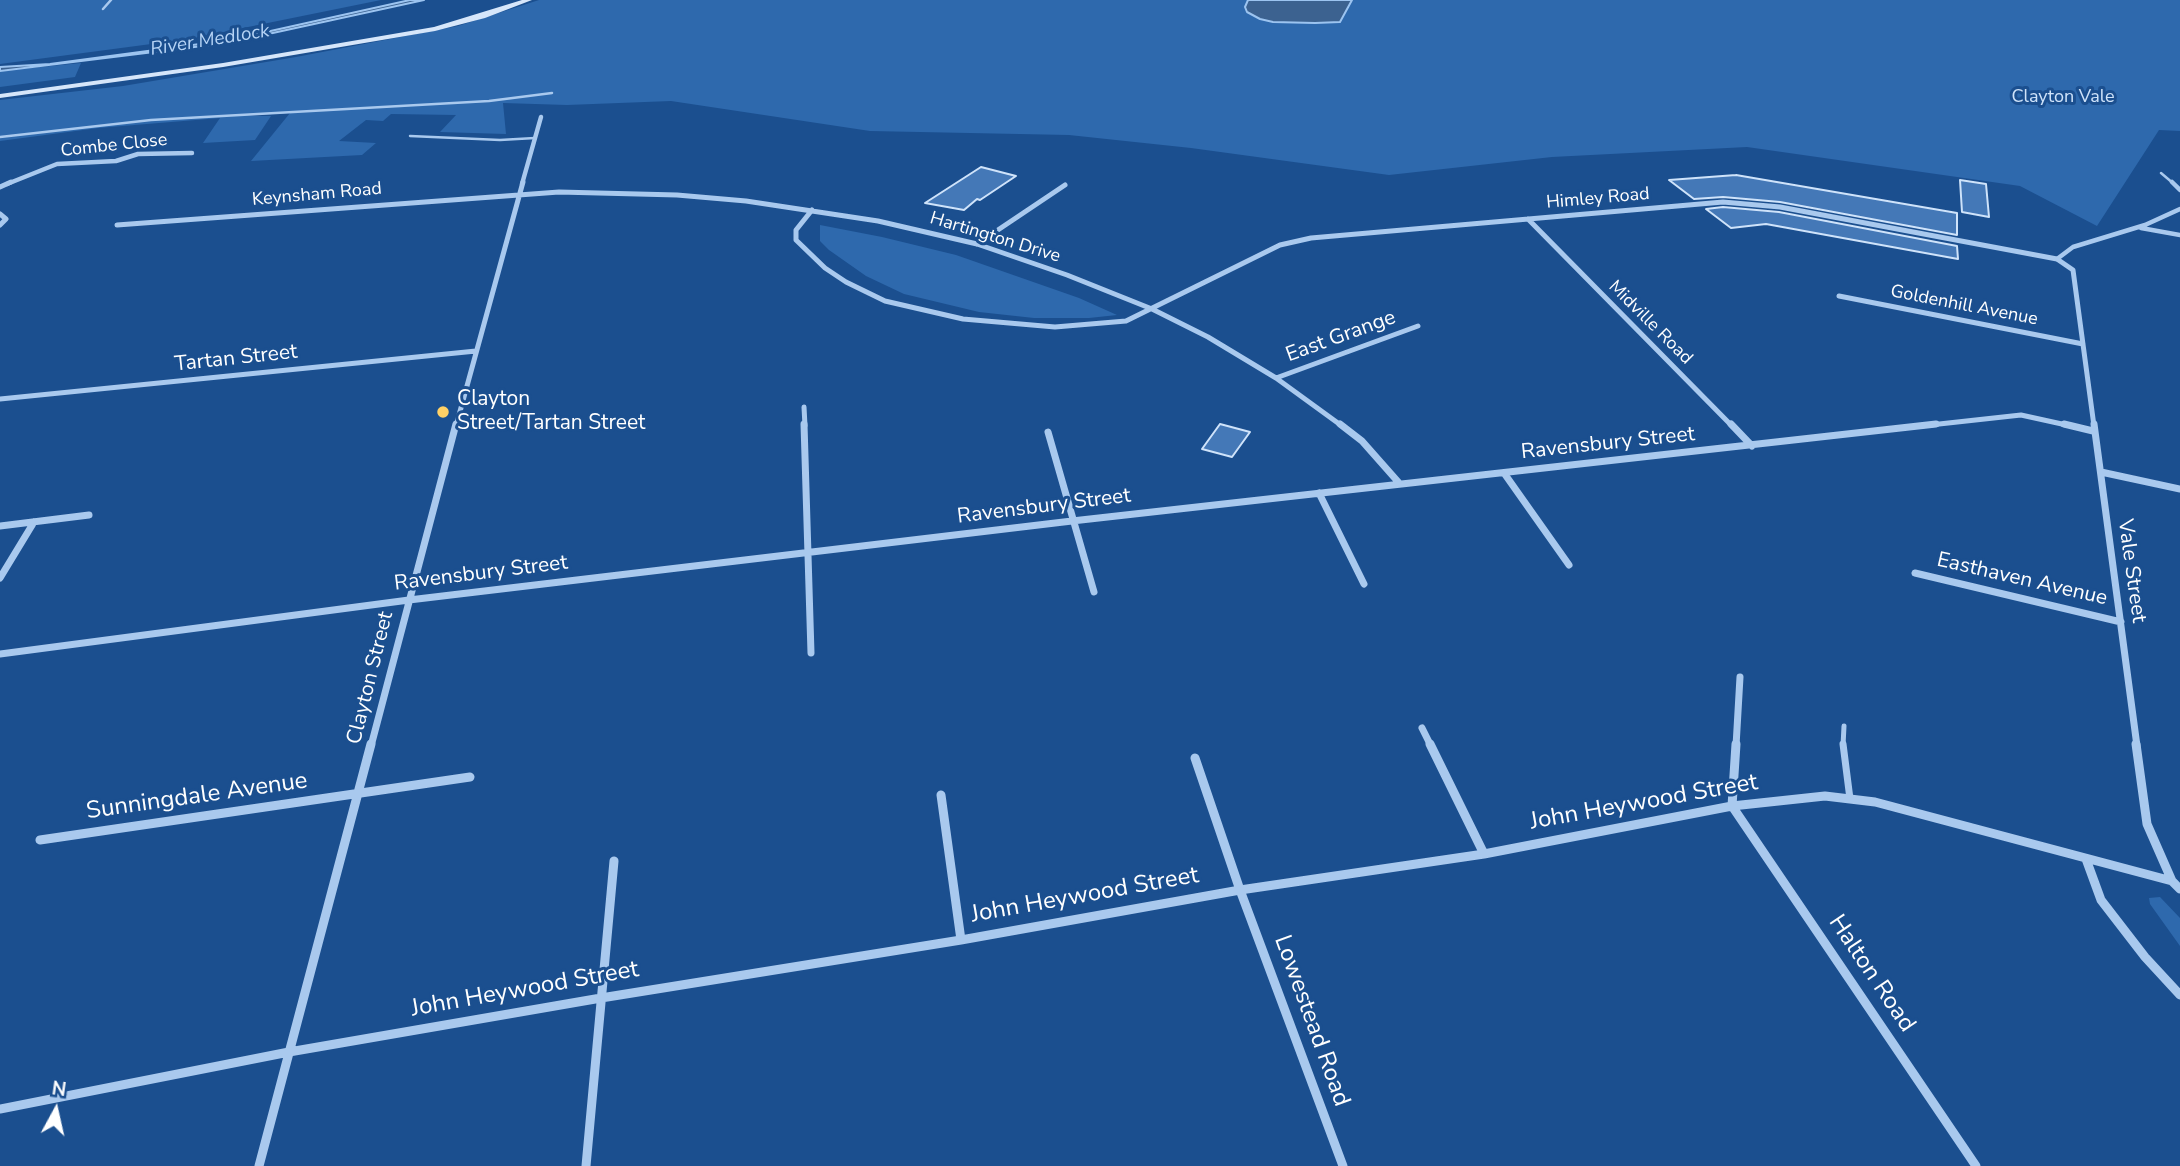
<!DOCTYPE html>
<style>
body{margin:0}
#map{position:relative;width:2180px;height:1166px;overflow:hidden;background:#1b4f8f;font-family:"Nunito Sans",sans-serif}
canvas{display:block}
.north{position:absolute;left:21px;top:1075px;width:70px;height:70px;-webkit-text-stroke:5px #1b4f8f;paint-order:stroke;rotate:8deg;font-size:19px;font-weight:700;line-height:28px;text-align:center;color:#fff}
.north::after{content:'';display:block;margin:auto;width:24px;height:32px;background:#fff;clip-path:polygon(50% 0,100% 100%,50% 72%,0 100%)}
</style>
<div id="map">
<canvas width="2180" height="1166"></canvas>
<div class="north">N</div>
</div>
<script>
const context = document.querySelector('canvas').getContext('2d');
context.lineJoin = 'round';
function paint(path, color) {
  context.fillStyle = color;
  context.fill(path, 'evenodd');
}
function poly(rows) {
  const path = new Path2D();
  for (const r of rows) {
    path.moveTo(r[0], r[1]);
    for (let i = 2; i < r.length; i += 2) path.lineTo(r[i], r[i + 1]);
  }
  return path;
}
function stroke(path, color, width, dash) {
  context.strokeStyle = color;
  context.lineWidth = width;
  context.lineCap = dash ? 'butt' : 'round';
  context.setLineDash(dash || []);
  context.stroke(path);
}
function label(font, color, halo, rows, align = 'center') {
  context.font = font + ' "Nunito Sans",sans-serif';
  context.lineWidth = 6;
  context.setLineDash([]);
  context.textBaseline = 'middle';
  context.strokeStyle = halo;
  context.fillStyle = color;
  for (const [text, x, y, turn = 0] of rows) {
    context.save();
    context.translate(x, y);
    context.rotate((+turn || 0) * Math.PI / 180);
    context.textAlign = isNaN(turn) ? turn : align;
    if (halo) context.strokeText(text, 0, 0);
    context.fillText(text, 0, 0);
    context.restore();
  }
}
paint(poly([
 [0,0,381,0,189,39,0,64],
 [539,0,2180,0,2180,131,2159,130,2097,226,2020,186,1747,147,1552,157,1389,175,1191,148,1069,135,870,131,671,101,567,105,503,103,506,134,440,132,456,115,391,114,383,121,366,120,339,141,376,143,362,155,251,161,290,113,243,116,271,116,255,140,203,143,220,118,98,128,0,141,0,100,123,86,296,57,458,26],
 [81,63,75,77,0,87,0,71],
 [820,225,882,237,956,255,1079,298,1117,315,1089,318,1034,318,979,312,904,294,866,276,829,250,820,241],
 [2160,897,2180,918,2180,946,2150,904,2149,898]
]), '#2e69ad');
const water = poly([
 [410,0,424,0,227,43,0,71,0,67,50,64,230,40,410,0],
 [1248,0,1352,0,1340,22,1315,23,1273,22,1260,19,1247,12,1245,7,1248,0]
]);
paint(water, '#3c6290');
stroke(water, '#9cc4f0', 2);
const building = poly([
 [981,167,1016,176,980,200,977,199,964,210,925,203,981,167],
 [1736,175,1957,213,1957,235,1780,202,1723,197,1694,199,1669,180,1736,175],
 [1960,180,1986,184,1989,217,1962,212,1960,180],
 [1723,207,1779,212,1957,246,1958,259,1766,224,1731,228,1706,209,1723,207],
 [1220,424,1250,432,1232,457,1202,449,1220,424]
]);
paint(building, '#4478b7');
stroke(building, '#cfe3fa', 2);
stroke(poly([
 [103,9,111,0],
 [410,136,500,140,535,138],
 [0,137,151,120,489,101,552,93],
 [2161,173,2174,184]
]), '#a9c9ee', 2.5);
stroke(poly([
 [2172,182,2180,190],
 [2141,228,2180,235],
 [2057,259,2073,247,2145,225,2180,209]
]), '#a9c9ee', 4.5);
stroke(poly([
 [1843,746,1844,726]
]), '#a9c9ee', 5);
stroke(poly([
 [1843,744,1850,799]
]), '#a9c9ee', 7);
stroke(poly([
 [7,184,57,164,116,161,138,154,192,153],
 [522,184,541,117]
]), '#a9c9ee', 4.5);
stroke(poly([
 [0,187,11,182],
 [812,210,796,230,796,240,825,268,846,282,885,301,963,319,1055,327,1126,321,1280,245,1311,238,1723,202,1780,207,2057,259,2073,270,2094,426],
 [0,214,6,219,0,225],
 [1528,219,1732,426],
 [117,225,559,192,677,195,746,201,878,221,977,244,1067,275,1152,309,1208,337,1276,378,1342,426],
 [977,244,1065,185],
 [1839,296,2083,344],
 [1276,378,1418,326],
 [0,399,476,351],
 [804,407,805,426],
 [456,426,523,182],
 [1921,426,2021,415,2071,426]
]), '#a9c9ee', 5);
stroke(poly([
 [804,424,811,653],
 [1340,424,1362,441,1400,484],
 [1731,424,1752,446],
 [2064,424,2093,431],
 [2094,424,2137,746],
 [1048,432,1094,592],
 [2101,472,2180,489],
 [1504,473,1569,565],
 [1319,493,1364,584],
 [0,526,89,515],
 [1915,573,2121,622],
 [0,578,34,522],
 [0,654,409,600,1072,521,1936,424],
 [1422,728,1431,746],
 [371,746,456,424],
 [1736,746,1740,677]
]), '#a9c9ee', 7);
stroke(poly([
 [1430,744,1484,854],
 [1736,744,1732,806,1976,1166],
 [2136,744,2147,824,2172,881,2180,889],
 [1195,758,1240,890,1343,1166],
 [941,795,961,940],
 [40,840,470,777],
 [2086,859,2101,900,2145,957,2180,995],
 [0,1109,289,1052,601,998,961,940,1240,890,1484,854,1732,806,1825,796,1875,802,2172,881],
 [259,1166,371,744],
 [586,1166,614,861]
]), '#a9c9ee', 9);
paint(poly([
 [522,0,532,0,485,18,435,31,223,67,0,98,0,94,223,63,434,27,522,0]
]), '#d6e6fa');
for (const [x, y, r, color] of [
 [443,412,7,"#ffd166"]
]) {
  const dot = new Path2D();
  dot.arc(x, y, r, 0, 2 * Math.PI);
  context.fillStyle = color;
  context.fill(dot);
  stroke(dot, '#1b4f8f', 2.5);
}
label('18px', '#cfe3fa', '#1b4f8f', [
 ["Clayton Vale",2063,98]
]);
label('18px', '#fff', '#1b4f8f', [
 ["Combe Close",114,146,-6],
 ["Keynsham Road",317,195,-5],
 ["Himley Road",1598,199,-5],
 ["Hartington Drive",995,238,17],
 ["Goldenhill Avenue",1964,306,11],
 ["Midville Road",1650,323,45]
]);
label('italic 19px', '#b5d3f5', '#1b4f8f', [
 ["River Medlock",210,41,-9]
]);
label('21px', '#fff', '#1b4f8f', [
 ["East Grange",1341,337,-20],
 ["Tartan Street",236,359,-6],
 ["Ravensbury Street",1608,444,-6],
 ["Ravensbury Street",1044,507,-7],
 ["Vale Street",2131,571,82],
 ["Ravensbury Street",481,574,-7],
 ["Easthaven Avenue",2022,580,13],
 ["Clayton Street",371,678,-76]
]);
label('21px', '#fff', '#1b4f8f', [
 ["Clayton",457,400],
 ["Street/Tartan Street",457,424]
], 'left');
label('24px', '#fff', '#1b4f8f', [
 ["Sunningdale Avenue",197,797,-8],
 ["John Heywood Street",1644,803,-10],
 ["John Heywood Street",1085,896,-10],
 ["Halton Road",1871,974,56],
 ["John Heywood Street",525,990,-10],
 ["Lowestead Road",1311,1021,70]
]);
</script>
